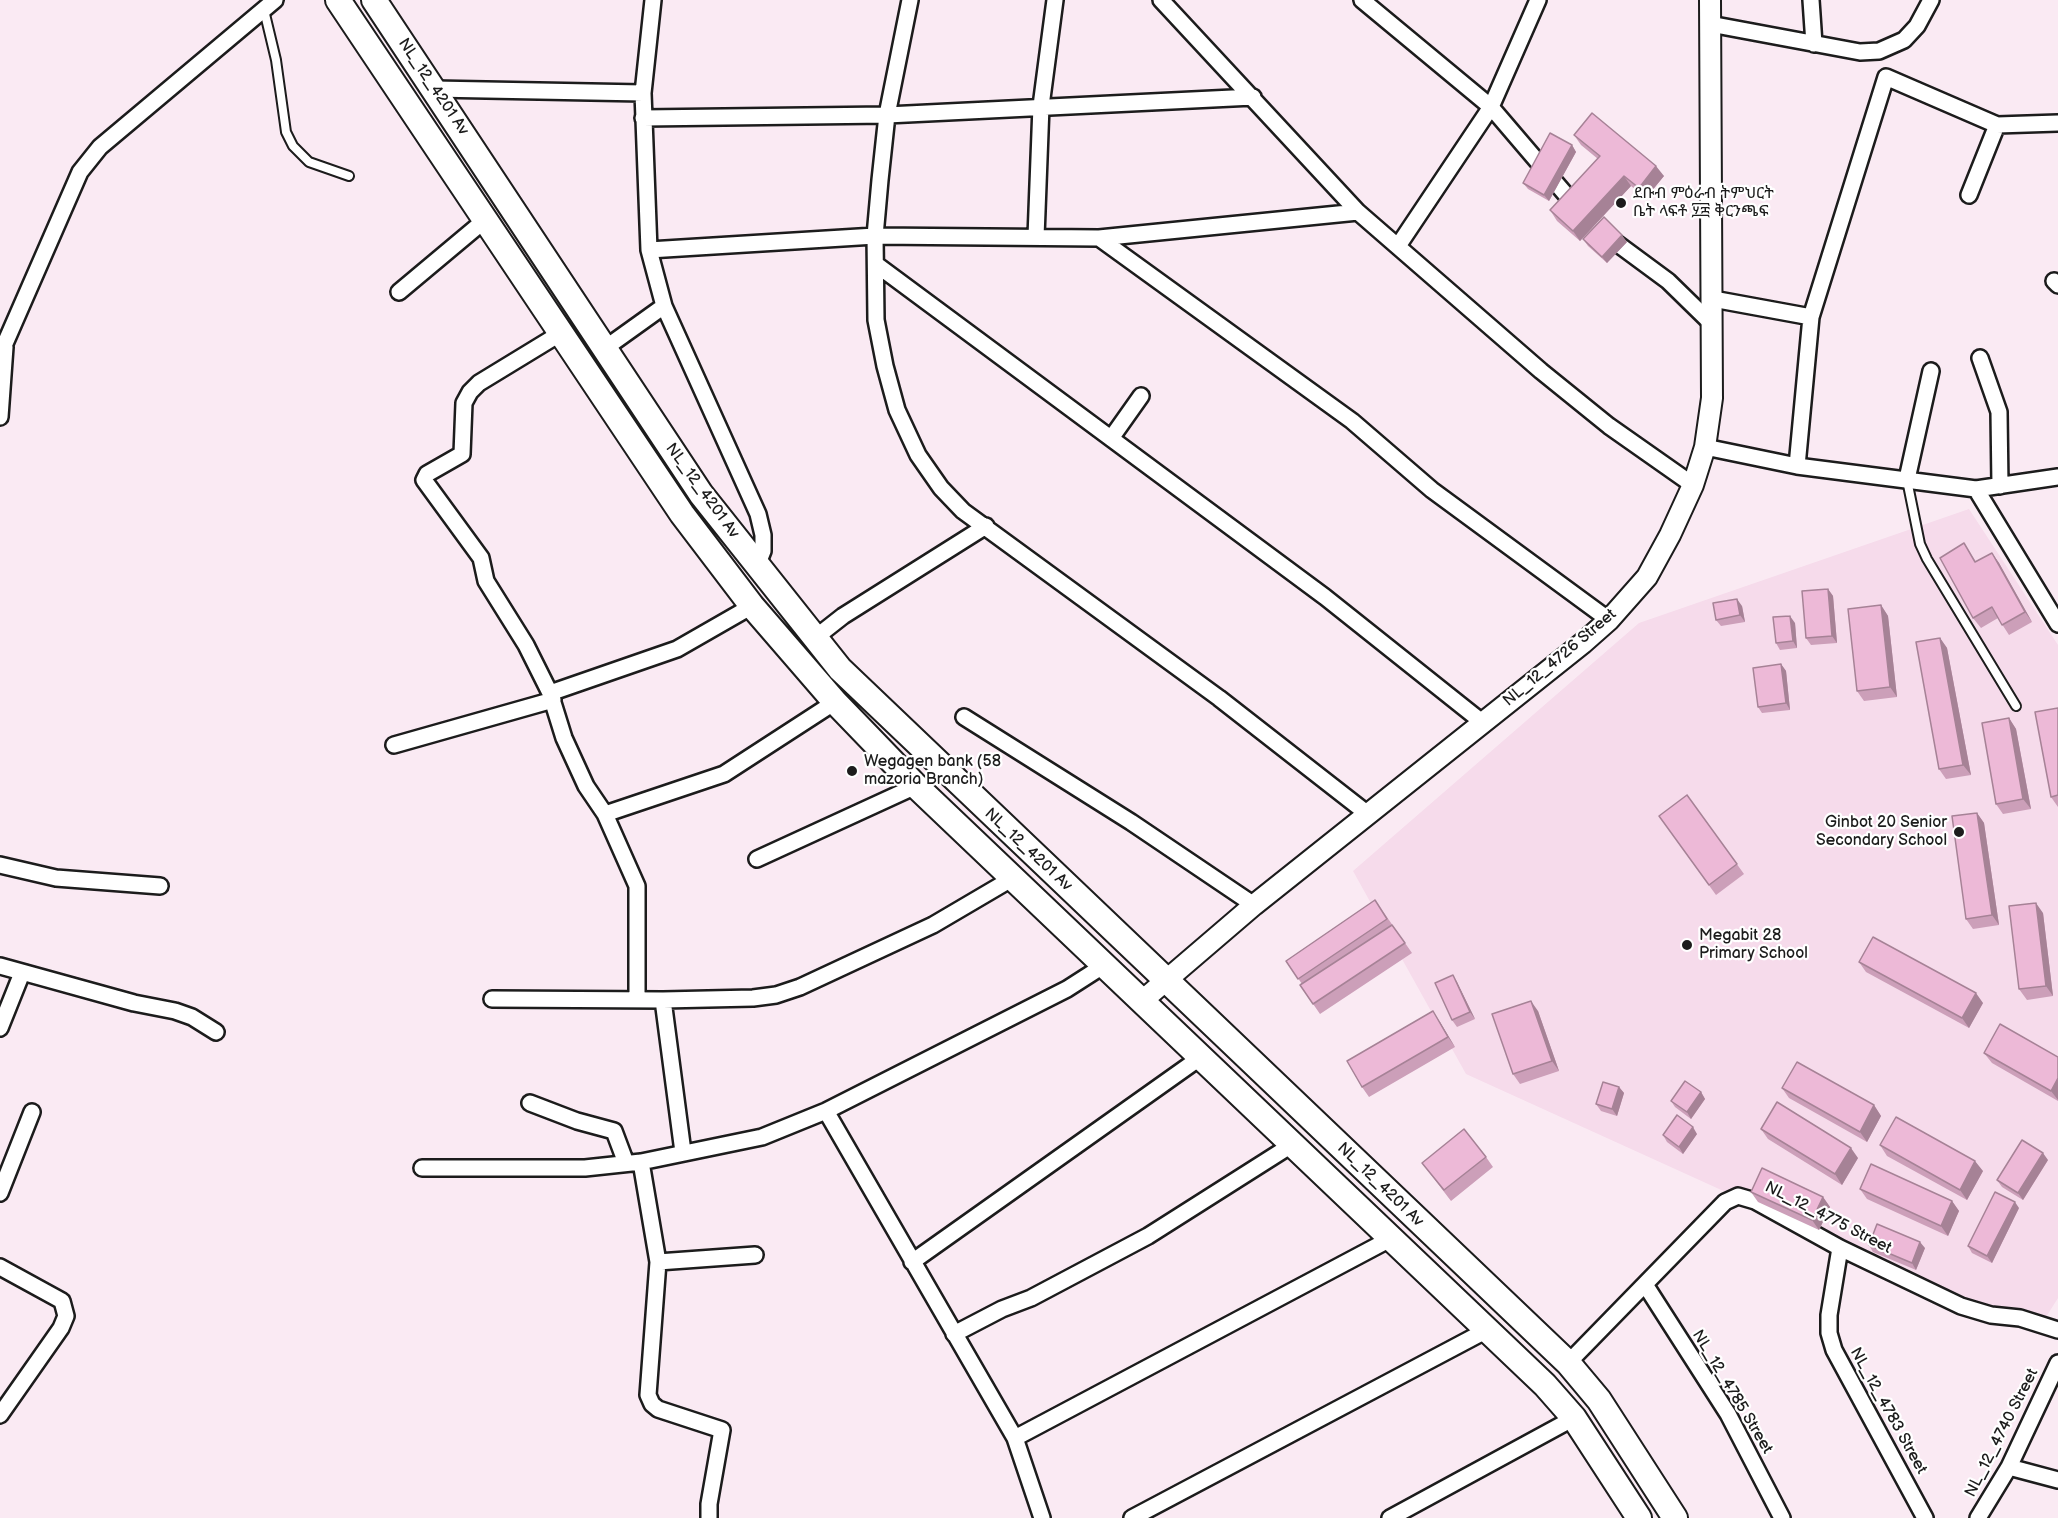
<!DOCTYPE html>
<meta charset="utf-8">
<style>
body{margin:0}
canvas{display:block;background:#faeaf3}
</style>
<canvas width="2058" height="1518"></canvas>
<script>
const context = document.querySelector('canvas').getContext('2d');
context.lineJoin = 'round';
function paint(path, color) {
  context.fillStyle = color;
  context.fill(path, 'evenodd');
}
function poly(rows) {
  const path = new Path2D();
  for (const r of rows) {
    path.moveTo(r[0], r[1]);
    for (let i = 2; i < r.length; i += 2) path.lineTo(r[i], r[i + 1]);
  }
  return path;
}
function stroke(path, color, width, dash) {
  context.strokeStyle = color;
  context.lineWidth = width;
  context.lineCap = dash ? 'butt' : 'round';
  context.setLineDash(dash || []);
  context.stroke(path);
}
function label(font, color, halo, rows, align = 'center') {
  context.font = font + ' "Balsamiq Sans","Noto Sans Ethiopic",sans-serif';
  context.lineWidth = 4.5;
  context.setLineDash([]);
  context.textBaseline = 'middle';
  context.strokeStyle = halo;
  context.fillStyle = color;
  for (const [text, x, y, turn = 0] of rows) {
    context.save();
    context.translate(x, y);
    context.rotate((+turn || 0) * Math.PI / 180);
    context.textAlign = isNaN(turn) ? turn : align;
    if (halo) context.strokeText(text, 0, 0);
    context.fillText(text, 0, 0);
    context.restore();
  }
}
paint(poly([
 [1969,509,2058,645,2058,1298,2036,1333,1466,1074,1353,871,1639,623]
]), '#f6dbeb');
const service = poly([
 [264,10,276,60,286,132,293,146,309,162,349,176],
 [1907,480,1920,544,1927,559,2016,706]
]);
const minor = poly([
 [653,0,643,93,649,250,664,306,758,514,763,535,763,551,757,566],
 [910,0,887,115,880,180,875,236,876,320,885,366,897,410,918,455,941,488,963,511,1219,698,1369,815],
 [1161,0,1358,212,1541,371,1609,426,1693,485],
 [1362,0,1491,107,1579,210],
 [1811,0,1814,44],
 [1710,24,1860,52,1879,51,1904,40,1917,26,1931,0],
 [434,89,643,93],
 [643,118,887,115,1253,97],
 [1969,195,1997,125],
 [1607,236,1668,281,1711,323],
 [1036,237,1041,106,1055,0],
 [1099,238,1352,421,1432,490,1609,620],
 [1398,246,1491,107,1538,0],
 [649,250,875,236,1099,238,1358,212],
 [877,265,1325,597,1482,722],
 [2054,281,2058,285],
 [399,292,485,220],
 [1713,299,1811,317],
 [561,333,479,383,470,392,464,403,462,454,427,474,424,480,481,558,486,581,526,645,550,693,564,738,586,786,605,814],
 [604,349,664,306],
 [0,355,80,172,100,147,275,0],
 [1980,358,1999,412,2000,486],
 [0,417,5,347],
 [1112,437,1141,396],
 [1705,447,1797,466,1976,489,2058,477],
 [1797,466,1811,317,1886,77,1997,125,2058,123],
 [1907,479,1931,371],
 [1976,489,2058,624],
 [815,638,843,616,986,526],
 [550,693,677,649,752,606],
 [964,717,1131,822,1254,905],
 [394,745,553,700],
 [757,859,916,786],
 [0,865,56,878,160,886],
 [0,966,134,1003,175,1011,192,1017,216,1032],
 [492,999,663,1000,753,998,776,995,800,987,933,925,1013,878],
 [637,999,637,886,605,814,724,774,835,702],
 [663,1000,683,1152],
 [0,1028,22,973],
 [530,1103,577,1121,614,1131,626,1163],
 [826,1111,1015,1438,1042,1518],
 [641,1162,658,1262,648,1395,652,1404,658,1409,722,1430,709,1504,709,1518],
 [422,1168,585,1168,641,1162,762,1137,826,1111,1067,989,1106,964],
 [0,1193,32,1112],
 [1840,1248,1829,1315,1829,1333,1834,1350,1925,1518],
 [658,1262,755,1255],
 [912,1262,1201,1057],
 [0,1267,62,1301,66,1316,61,1328,0,1415],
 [1646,1286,1728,1414,1782,1518],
 [954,1334,1002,1309,1031,1298,1148,1236,1293,1144],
 [1568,1363,1725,1202,1738,1196,1755,1201,1840,1248,1961,1306,1991,1315,2020,1318,2058,1330],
 [1015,1438,1392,1238],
 [2009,1467,2058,1480],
 [1132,1518,1487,1330],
 [1390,1518,1574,1418],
 [1978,1518,2009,1467,2058,1363]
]);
const tertiary = poly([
 [1142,1001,1254,905,1583,643,1609,620,1647,577,1670,535,1693,485,1705,447,1712,398,1710,0]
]);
const primary = poly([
 [338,0,682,514,752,606,835,702,916,786,1545,1385,1574,1418,1639,1518],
 [374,0,701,494,840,669,1568,1363,1599,1400,1675,1518]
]);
stroke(service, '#1c1c1c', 12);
stroke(minor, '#1c1c1c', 20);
stroke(tertiary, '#1c1c1c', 24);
stroke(primary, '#1c1c1c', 28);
stroke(service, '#fff', 8);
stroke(minor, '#fff', 15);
stroke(tertiary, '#fff', 20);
stroke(primary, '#fff', 24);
paint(poly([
 [1574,135,1664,176,1646,198,1631,186,1580,241,1557,221,1550,210,1598,159,1581,145],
 [1572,145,1576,152,1549,201,1528,189,1523,183],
 [1583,239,1627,242,1607,263,1588,246],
 [1964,543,1976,562,1992,553,1999,563,2032,622,2009,635,1998,618,1981,628,1973,618],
 [1828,589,1833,596,1837,643,1811,645,1806,638],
 [1881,605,1888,616,1897,697,1864,701,1857,691],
 [1742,606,1745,622,1721,626,1716,620],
 [1795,623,1797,648,1780,650,1776,643],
 [1940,638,1947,648,1971,775,1946,779,1939,769],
 [1781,664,1786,671,1790,710,1762,713,1758,707],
 [2058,708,2058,807,2051,797],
 [2009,718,2016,729,2031,809,2003,814,1996,804],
 [1687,795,1744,874,1716,895,1659,816],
 [1977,813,1984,823,1999,925,1973,929,1966,919],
 [1375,900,1412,953,1320,1014,1300,985,1302,984,1286,961],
 [2043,913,2053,996,2027,1000,2019,989],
 [1859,962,1983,1003,1969,1028,1866,972],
 [1453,975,1457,982,1475,1019,1457,1027,1452,1020],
 [1538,1011,1559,1071,1520,1084,1513,1074],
 [1440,1022,1455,1047,1369,1097,1362,1087],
 [1984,1053,2058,1057,2058,1101,1992,1063],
 [1619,1087,1624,1093,1617,1116,1601,1111,1596,1104],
 [1782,1088,1874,1105,1881,1116,1867,1142,1789,1098],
 [1701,1092,1705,1099,1691,1119,1675,1107,1671,1101],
 [1761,1129,1858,1158,1842,1185,1768,1139],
 [1697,1134,1683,1154,1667,1142,1663,1135],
 [1880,1145,1983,1171,1967,1200,1887,1156],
 [1486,1157,1493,1167,1451,1201,1422,1163],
 [2048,1160,2023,1200,2002,1187,1997,1180],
 [1860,1189,1952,1201,1959,1211,1948,1236,1867,1199],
 [1751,1192,1823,1197,1830,1207,1819,1230,1758,1202],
 [2019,1208,1992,1263,1972,1253,1968,1246],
 [1869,1245,1925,1248,1916,1270,1873,1252]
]), '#cc9fb9');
paint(poly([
 [1572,145,1576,152,1549,201,1544,195],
 [1656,166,1664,176,1646,198,1639,188],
 [1624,176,1631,186,1580,241,1573,231],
 [1622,235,1627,242,1607,263,1602,257],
 [1992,553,1999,563,2032,622,2025,612],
 [1828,589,1833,596,1837,643,1832,636],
 [1737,599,1742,606,1745,622,1740,615],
 [1881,605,1888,616,1897,697,1890,687],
 [1790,616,1795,623,1797,648,1793,641],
 [1940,638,1947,648,1971,775,1963,765],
 [1781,664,1786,671,1790,710,1786,703],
 [2009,718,2016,729,2031,809,2023,799],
 [1977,813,1984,823,1999,925,1992,915],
 [2036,903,2043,913,2053,996,2046,986],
 [1453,975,1457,982,1475,1019,1470,1012],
 [1976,993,1983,1003,1969,1028,1962,1018],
 [1531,1001,1538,1011,1559,1071,1552,1061],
 [1433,1011,1440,1022,1455,1047,1448,1037],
 [2058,1078,2058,1100,2051,1091],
 [1619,1087,1624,1093,1617,1116,1612,1109],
 [1701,1092,1705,1099,1691,1119,1687,1112],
 [1874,1105,1881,1116,1867,1142,1860,1132],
 [1693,1127,1697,1134,1683,1154,1679,1147],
 [1851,1148,1858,1158,1842,1185,1835,1174],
 [2043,1153,2048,1160,2023,1200,2018,1193],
 [1975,1161,1983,1171,1967,1200,1960,1190],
 [1823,1197,1830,1207,1819,1230,1812,1220],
 [1952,1201,1959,1211,1948,1236,1941,1226],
 [2015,1202,2019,1208,1992,1263,1987,1256],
 [1920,1242,1925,1248,1916,1270,1912,1263]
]), '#a68296');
const building = poly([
 [1592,113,1656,166,1639,188,1624,176,1573,231,1550,210,1600,156,1574,135,1592,113],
 [1550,133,1572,145,1544,195,1523,183,1550,133],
 [1604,217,1622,235,1602,257,1583,239,1604,217],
 [1964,543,1975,562,1992,553,2025,612,2002,625,1992,607,1973,618,1940,558,1964,543],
 [1828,589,1832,636,1806,638,1802,591,1828,589],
 [1737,599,1740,615,1716,620,1713,603,1737,599],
 [1881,605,1890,687,1857,691,1848,609,1881,605],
 [1790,616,1793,641,1776,643,1773,617,1790,616],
 [1940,638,1963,765,1939,769,1916,642,1940,638],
 [1781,664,1786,703,1758,707,1753,668,1781,664],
 [2058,708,2058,795,2051,797,2035,712,2058,708],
 [2009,718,2023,799,1996,804,1982,723,2009,718],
 [1687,795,1737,864,1709,885,1659,816,1687,795],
 [1977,813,1992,915,1966,919,1952,816,1977,813],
 [1375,900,1387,919,1298,979,1286,961,1375,900],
 [2036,903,2046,986,2019,989,2009,906,2036,903],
 [1392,925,1405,943,1313,1004,1300,985,1392,925],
 [1873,937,1976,993,1962,1018,1859,962,1873,937],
 [1453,975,1470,1012,1452,1020,1435,983,1453,975],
 [1531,1001,1552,1061,1513,1074,1492,1014,1531,1001],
 [1433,1011,1448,1037,1362,1087,1347,1061,1433,1011],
 [2000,1024,2058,1057,2058,1078,2051,1091,1984,1053,2000,1024],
 [1797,1062,1874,1105,1860,1132,1782,1088,1797,1062],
 [1685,1081,1701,1092,1687,1112,1671,1101,1685,1081],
 [1603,1082,1619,1087,1612,1109,1596,1104,1603,1082],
 [1777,1102,1851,1148,1835,1174,1761,1129,1777,1102],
 [1677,1115,1693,1127,1679,1147,1663,1135,1677,1115],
 [1896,1117,1975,1161,1960,1190,1880,1145,1896,1117],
 [1464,1129,1486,1157,1444,1190,1422,1163,1464,1129],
 [2022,1140,2043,1153,2018,1193,1997,1180,2022,1140],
 [1871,1164,1952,1201,1941,1226,1860,1189,1871,1164],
 [1762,1168,1823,1197,1812,1220,1751,1192,1762,1168],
 [1995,1192,2015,1202,1987,1256,1968,1246,1995,1192],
 [1877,1224,1920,1242,1912,1263,1869,1245,1877,1224]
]);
paint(building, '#edb9d7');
stroke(building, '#a68296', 1.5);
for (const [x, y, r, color] of [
 [1621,203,6,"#1c1c1c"],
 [852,771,6,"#1c1c1c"],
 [1959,832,6,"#1c1c1c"],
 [1687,945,6,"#1c1c1c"]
]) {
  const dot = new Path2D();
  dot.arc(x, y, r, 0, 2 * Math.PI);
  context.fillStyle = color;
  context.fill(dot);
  stroke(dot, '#fff', 2);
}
label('16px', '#1c1c1c', '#fff', [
 ["NL_12_4201 Av",433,87,56],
 ["NL_12_4201 Av",702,491,54],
 ["NL_12_4726 Street",1560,658,-40],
 ["NL_12_4201 Av",1028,850,43],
 ["NL_12_4201 Av",1380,1185,44],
 ["NL_12_4775 Street",1828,1218,27],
 ["NL_12_4785 Street",1732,1392,59],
 ["NL_12_4783 Street",1888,1411,61],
 ["NL_12_4740 Street",2002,1433,-63]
]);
label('16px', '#1c1c1c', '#fff', [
 ["ደቡብ ምዕራብ ትምህርት",1633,194],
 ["ቤት ላፍቶ ፶፰ ቅርንጫፍ",1633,212],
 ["Wegagen bank (58",864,762],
 ["mazoria Branch)",864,780],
 ["Ginbot 20 Senior",1947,823,"right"],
 ["Secondary School",1947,841,"right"],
 ["Megabit 28",1699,936],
 ["Primary School",1699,954]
], 'left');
</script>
